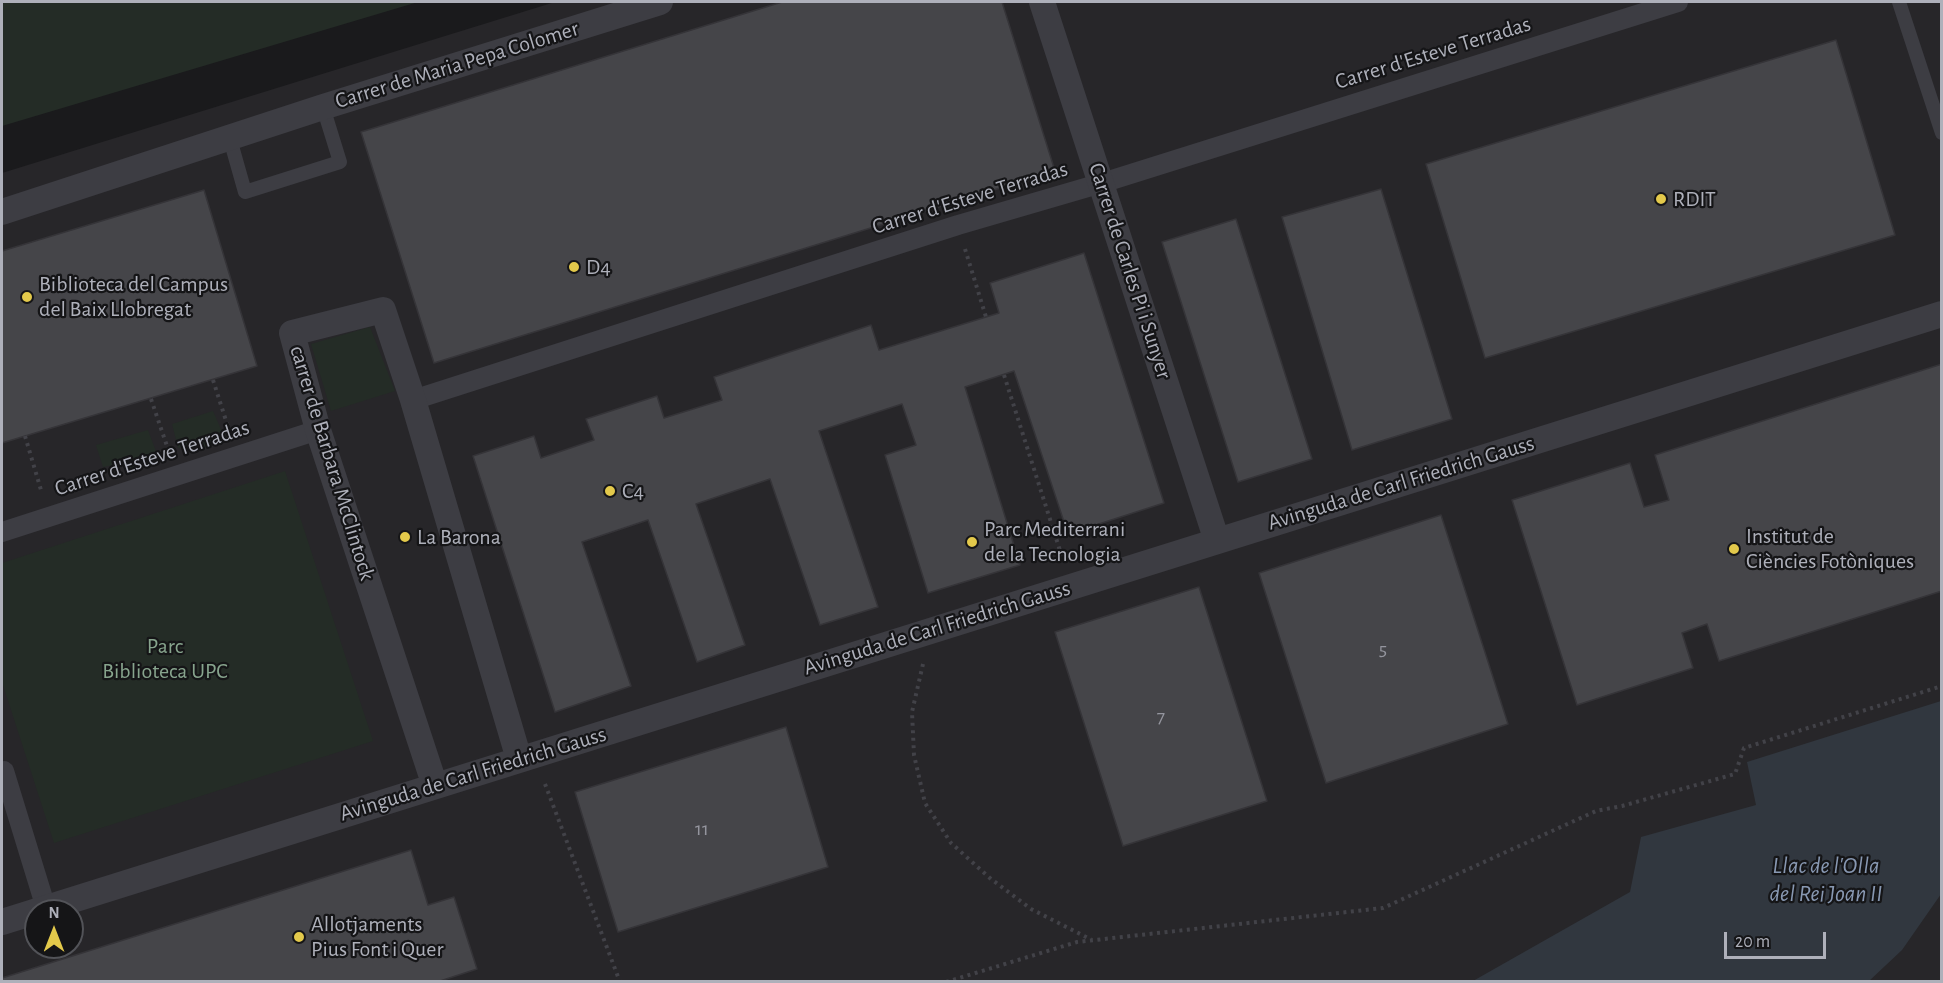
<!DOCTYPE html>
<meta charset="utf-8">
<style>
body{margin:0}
#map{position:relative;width:1943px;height:983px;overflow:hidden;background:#1a1a1c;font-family:"Alegreya Sans",sans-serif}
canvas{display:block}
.frame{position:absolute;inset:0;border:3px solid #aeb0ba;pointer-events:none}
.north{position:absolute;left:24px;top:899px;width:60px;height:60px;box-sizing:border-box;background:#151517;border:2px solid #525358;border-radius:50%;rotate:0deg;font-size:16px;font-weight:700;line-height:24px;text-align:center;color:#aeb0ba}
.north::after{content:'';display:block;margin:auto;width:21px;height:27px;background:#e3c94b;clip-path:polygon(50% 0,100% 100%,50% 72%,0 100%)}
.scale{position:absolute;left:1724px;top:932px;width:102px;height:27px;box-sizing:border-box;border:3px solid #aeb0ba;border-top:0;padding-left:8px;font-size:18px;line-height:21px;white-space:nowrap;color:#aeb0ba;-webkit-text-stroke:4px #151517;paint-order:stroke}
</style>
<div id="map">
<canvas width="1943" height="983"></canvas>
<div class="frame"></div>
<div class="north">N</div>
<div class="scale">20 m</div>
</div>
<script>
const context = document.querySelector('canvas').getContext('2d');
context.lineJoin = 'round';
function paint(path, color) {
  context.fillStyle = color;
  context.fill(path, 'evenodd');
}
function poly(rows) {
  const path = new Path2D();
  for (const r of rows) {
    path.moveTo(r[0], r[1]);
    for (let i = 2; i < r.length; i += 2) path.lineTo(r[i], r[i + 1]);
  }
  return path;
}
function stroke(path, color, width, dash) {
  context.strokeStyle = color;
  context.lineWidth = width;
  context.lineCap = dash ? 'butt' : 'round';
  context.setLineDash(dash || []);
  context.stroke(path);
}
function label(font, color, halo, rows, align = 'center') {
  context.font = font + ' "Alegreya Sans",sans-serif';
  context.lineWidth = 4.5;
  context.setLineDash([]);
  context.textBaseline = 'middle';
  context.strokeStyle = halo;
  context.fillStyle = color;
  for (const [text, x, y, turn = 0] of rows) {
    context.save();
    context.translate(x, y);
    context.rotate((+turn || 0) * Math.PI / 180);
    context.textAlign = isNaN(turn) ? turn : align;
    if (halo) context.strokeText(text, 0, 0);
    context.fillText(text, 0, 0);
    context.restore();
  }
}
paint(poly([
 [555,2,1941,2,1941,981,2,982,2,173],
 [36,911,72,911,72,947,36,947]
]), '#272629');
paint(poly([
 [2,2,418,2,2,126],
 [370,327,395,391,331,411,311,344],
 [213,411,226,441,194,451,191,444,178,448,172,424],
 [148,430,157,454,150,457,152,464,129,471,124,463,103,467,96,445],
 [285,471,373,741,54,843,2,682,2,563]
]), '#242c26');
paint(poly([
 [1941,701,1941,894,1902,950,1869,981,1473,981,1630,892,1641,837,1756,805,1747,762]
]), '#31373f');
const building = poly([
 [782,2,1002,2,1055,171,434,363,361,132,782,2],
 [1836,40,1895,235,1485,358,1426,164,1836,40],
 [1381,189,1452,419,1352,450,1282,217,1381,189],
 [204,190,257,366,2,443,2,251,204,190],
 [1236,219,1312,459,1238,482,1162,242,1236,219],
 [1084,253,1164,503,1068,534,1014,371,965,387,1020,565,928,593,885,455,916,445,902,404,819,431,878,607,820,625,770,479,696,504,745,645,697,662,648,520,582,542,631,686,555,712,473,456,534,436,541,458,594,440,586,419,657,396,664,418,722,400,714,377,871,325,879,350,999,313,990,283,1084,253],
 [1942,364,1942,591,1719,661,1707,624,1682,633,1693,668,1577,705,1512,500,1630,463,1644,507,1669,500,1655,455,1942,364],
 [1441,515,1508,724,1326,783,1259,573,1441,515],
 [1199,587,1267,801,1123,846,1055,632,1199,587],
 [786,727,828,867,618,932,575,792,786,727],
 [411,850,428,905,454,897,477,969,437,982,2,982,2,978,411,850]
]);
paint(building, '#454549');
stroke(building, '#353438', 1.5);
stroke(poly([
 [965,249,986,317],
 [1004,375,1063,560],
 [213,380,229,430],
 [151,399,169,452],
 [25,436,41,490],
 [923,664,912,712,914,755,925,803,951,843,991,879,1031,909,1092,940],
 [545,784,620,982],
 [946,982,1077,942,1383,908,1596,811,1622,806,1735,774,1744,748,1942,686]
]), '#424248', 4, [3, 4.5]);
stroke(poly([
 [1899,2,1942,133],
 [230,139,245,192,340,162,323,107]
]), '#3d3d43', 14);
stroke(poly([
 [413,400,958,225,1102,183,1678,2],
 [2,532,318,430],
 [4,771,46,908]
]), '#3d3d43', 20);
stroke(poly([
 [1042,2,1217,541],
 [2,212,323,107,660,2],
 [435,786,318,430,292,333,383,310,413,400,519,759],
 [2,922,1942,314]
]), '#3d3d43', 26);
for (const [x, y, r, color] of [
 [1661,199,6,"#e3c94b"],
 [574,267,6,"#e3c94b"],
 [27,297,6,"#e3c94b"],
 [610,491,6,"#e3c94b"],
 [405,537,6,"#e3c94b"],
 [972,542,6,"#e3c94b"],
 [1734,549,6,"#e3c94b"],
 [299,937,6,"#e3c94b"]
]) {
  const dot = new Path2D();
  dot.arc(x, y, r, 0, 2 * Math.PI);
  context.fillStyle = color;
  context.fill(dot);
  stroke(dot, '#151517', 2);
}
label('20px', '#94959e', null, [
 ["5",1383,649],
 ["7",1161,717],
 ["11",702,829]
]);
label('22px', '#aeb0ba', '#151517', [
 ["Carrer d'Esteve Terradas",1433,53,-17],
 ["Carrer de Maria Pepa Colomer",457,65,-17],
 ["Carrer d'Esteve Terradas",970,198,-17],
 ["Carrer de Carles Pi i Sunyer",1130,271,72],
 ["Carrer d'Esteve Terradas",152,458,-18],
 ["carrer de Barbara McClintock",332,463,73],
 ["Avinguda de Carl Friedrich Gauss",1401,483,-17],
 ["Avinguda de Carl Friedrich Gauss",937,628,-17],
 ["Avinguda de Carl Friedrich Gauss",473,774,-17]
]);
label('22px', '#aeb0ba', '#151517', [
 ["RDIT",1673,199],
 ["D4",586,267],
 ["Biblioteca del Campus",39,284],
 ["del Baix Llobregat",39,309],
 ["C4",622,491],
 ["Parc Mediterrani",984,529],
 ["de la Tecnologia",984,554],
 ["Institut de",1746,536],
 ["Ciències Fotòniques",1746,561],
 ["La Barona",417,537],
 ["Allotjaments",311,924],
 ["Pius Font i Quer",311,949]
], 'left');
label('22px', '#87a48d', '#151517', [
 ["Parc",165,646],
 ["Biblioteca UPC",165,671]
]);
label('italic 24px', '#8898b2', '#151517', [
 ["Llac de l'Olla",1826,866],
 ["del Rei Joan II",1826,894]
]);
</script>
